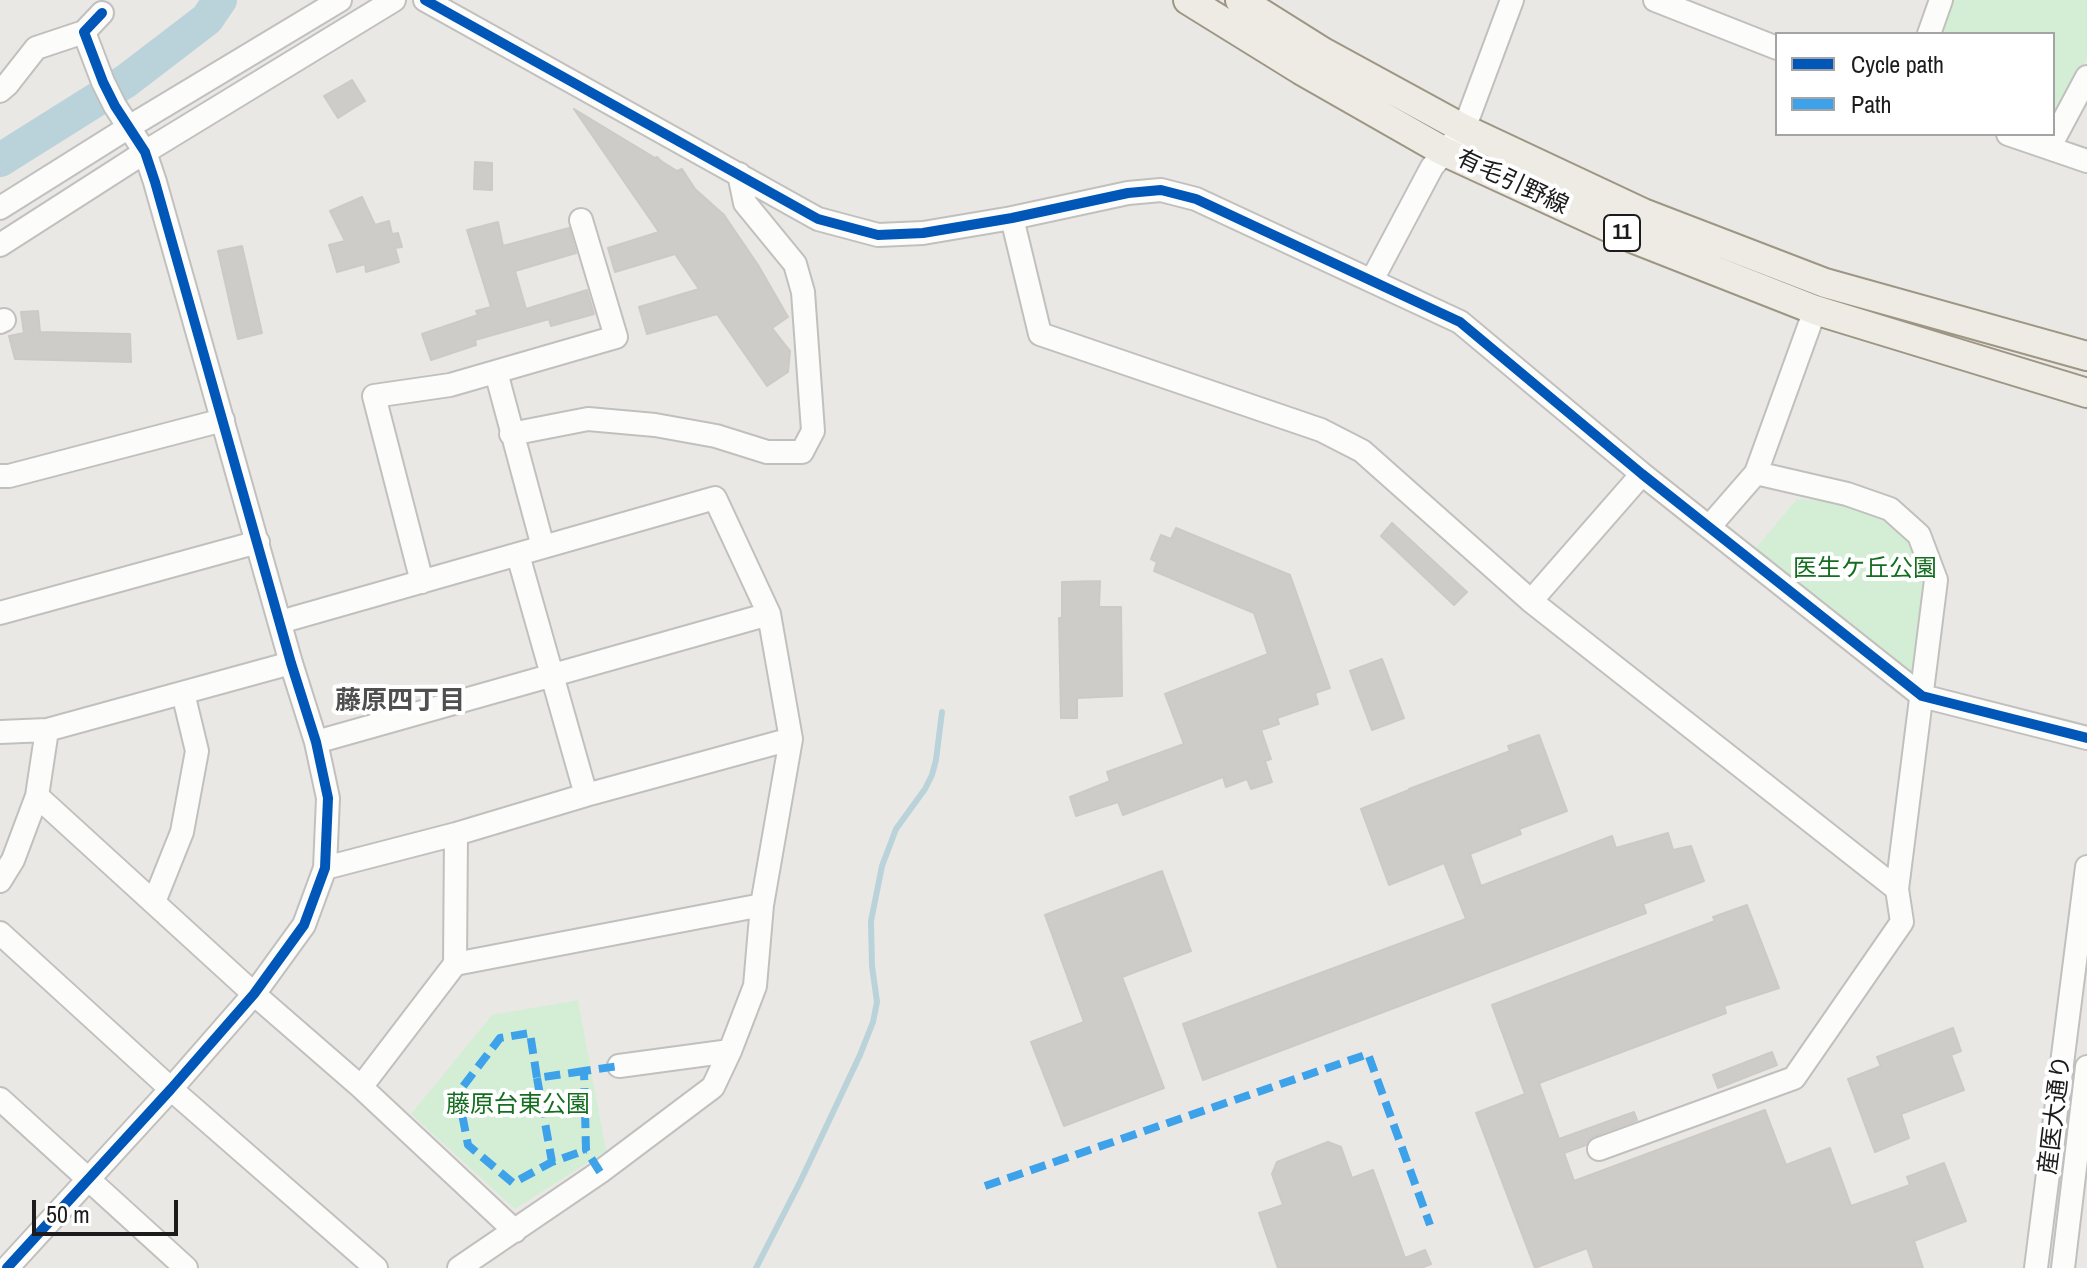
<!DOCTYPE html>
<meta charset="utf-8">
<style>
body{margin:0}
#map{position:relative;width:2087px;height:1268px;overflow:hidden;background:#eae8e4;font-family:"Archivo Narrow",sans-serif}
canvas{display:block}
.legend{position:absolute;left:1775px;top:32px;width:280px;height:104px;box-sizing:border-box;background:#fff;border:2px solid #a4a4a4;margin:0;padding:10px 14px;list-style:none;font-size:24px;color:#1c1c1c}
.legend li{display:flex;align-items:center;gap:16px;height:40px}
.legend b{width:40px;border:2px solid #a4a4a4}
.scale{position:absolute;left:32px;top:1200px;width:146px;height:36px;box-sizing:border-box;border:4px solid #1c1c1c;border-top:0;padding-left:10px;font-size:24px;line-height:28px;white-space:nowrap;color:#1c1c1c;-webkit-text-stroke:6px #fff;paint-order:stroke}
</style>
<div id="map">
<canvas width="2087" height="1268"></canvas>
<ul class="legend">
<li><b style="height:10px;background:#0057b8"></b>Cycle path</li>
<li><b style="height:10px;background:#3da2ea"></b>Path</li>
</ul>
<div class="scale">50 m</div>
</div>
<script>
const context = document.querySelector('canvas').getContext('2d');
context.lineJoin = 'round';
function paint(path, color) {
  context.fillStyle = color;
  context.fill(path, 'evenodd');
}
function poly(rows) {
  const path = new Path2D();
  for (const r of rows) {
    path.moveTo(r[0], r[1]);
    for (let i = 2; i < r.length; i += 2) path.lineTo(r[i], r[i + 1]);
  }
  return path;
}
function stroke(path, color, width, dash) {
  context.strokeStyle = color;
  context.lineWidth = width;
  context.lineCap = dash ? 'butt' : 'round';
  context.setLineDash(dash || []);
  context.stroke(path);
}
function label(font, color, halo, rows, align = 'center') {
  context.font = font + ' "Archivo Narrow","Noto Sans JP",sans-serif';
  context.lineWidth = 8;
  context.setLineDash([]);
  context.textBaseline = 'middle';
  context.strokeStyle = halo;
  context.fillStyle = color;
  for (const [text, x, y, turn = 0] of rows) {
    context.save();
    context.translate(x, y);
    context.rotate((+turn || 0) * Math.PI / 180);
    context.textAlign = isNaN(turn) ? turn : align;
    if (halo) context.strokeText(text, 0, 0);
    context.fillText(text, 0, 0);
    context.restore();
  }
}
paint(poly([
 [1950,0,2087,0,2087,59,2053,120,2053,34,1938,34],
 [1797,499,1825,501,1863,508,1888,519,1909,539,1922,562,1927,590,1917,674,1912,676,1755,549],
 [578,1000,606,1151,515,1209,411,1114,492,1015]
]), '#d4eed5');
stroke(poly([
 [756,1268,801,1180,860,1055,873,1022,877,1002,872,966,871,921,882,866,896,829,925,789,932,775,936,760,942,712]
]), '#bad3da', 6);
stroke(poly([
 [0,160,126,81,207,19,220,0]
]), '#bad3da', 34);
const building = poly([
 [352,80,365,101,338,118,324,96,352,80],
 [574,109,655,158,657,157,661,161,677,171,682,169,695,189,724,215,758,265,788,317,772,328,790,351,788,372,767,386,717,314,647,334,639,307,699,289,675,254,615,272,608,248,659,232,574,109],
 [475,162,492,163,492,190,474,189,475,162],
 [362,197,375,225,389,221,392,234,398,233,402,247,395,248,399,262,366,272,365,264,337,272,329,245,345,241,330,211,362,197],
 [498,222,503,246,569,228,576,253,515,271,526,309,587,290,594,314,551,326,549,319,475,340,476,345,431,360,422,334,478,315,476,311,491,307,467,230,498,222],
 [242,246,262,333,238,339,218,251,242,246],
 [38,311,40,332,130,334,131,362,15,359,9,336,24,333,21,312,38,311],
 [1392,523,1467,592,1454,605,1381,536,1392,523],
 [1176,528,1290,575,1330,688,1315,693,1318,704,1277,718,1279,724,1261,730,1271,759,1265,761,1272,782,1251,789,1247,779,1226,787,1223,777,1123,815,1118,802,1076,816,1070,797,1110,781,1107,772,1184,744,1165,694,1268,654,1254,613,1154,571,1157,562,1151,559,1161,535,1171,539,1176,528],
 [1100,581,1099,607,1121,607,1122,696,1077,698,1077,718,1061,718,1059,618,1062,618,1062,582,1100,581],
 [1382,659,1404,718,1372,730,1350,671,1382,659],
 [1539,735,1567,811,1519,829,1521,834,1470,854,1481,886,1612,836,1616,848,1668,833,1673,850,1691,846,1704,881,1643,904,1646,913,1203,1080,1183,1024,1466,919,1444,863,1389,885,1361,809,1409,790,1409,789,1510,751,1508,746,1539,735],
 [1162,871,1191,951,1122,977,1164,1088,1064,1126,1031,1042,1084,1022,1045,915,1162,871],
 [1747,905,1779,988,1724,1006,1726,1013,1539,1083,1559,1139,1634,1112,1637,1120,1594,1136,1589,1139,1586,1145,1564,1153,1574,1181,1765,1110,1786,1165,1830,1148,1851,1206,1910,1185,1907,1177,1944,1163,1966,1221,1914,1241,1923,1268,1594,1268,1587,1248,1535,1268,1476,1113,1525,1094,1492,1005,1715,921,1713,917,1747,905],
 [1953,1028,1961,1051,1951,1055,1964,1090,1901,1114,1909,1138,1875,1152,1848,1079,1881,1066,1877,1057,1953,1028],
 [1772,1052,1777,1065,1718,1088,1713,1075,1772,1052],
 [1328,1142,1341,1147,1352,1178,1373,1170,1405,1258,1425,1250,1431,1264,1421,1268,1278,1268,1259,1213,1283,1205,1272,1174,1277,1162,1328,1142]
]);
paint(building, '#ceccc9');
stroke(building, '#cdcac6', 2);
const minor = poly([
 [425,0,818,219,878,235,923,233,1012,218,1128,193,1161,190,1196,199,1460,322,1642,474,1922,696,2087,738],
 [1655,0,1777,48],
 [1929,34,1941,0],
 [0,91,7,85,36,48,84,32],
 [2008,134,2087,161],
 [2049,148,2087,77],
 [0,208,129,127,340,0],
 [1012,218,1040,334,1321,430,1362,451,1531,601,1897,889],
 [0,245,145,152,394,0],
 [1372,280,1432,167,1464,129,1512,0],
 [0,322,4,320],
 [496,372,543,547],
 [511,434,588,419,655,425,716,436,767,452,802,452,813,431,803,292,795,264,745,203,739,174],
 [0,476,9,476,223,420],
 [1709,527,1756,473,1815,310],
 [518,555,586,795],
 [422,582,374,396,450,385,616,337,581,220],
 [1531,601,1642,474],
 [0,613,258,542],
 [280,622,715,498,769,614,791,739,762,905,755,986,730,1051,713,1087,600,1172,459,1268],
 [0,732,47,730,291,663],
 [316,742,769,614],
 [37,796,254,994,361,1087,515,1231],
 [325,868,456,834,586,795,791,739],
 [0,881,13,860,37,796,47,730],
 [154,902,182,832,197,751,183,693],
 [0,933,171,1089,376,1268],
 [455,964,762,905],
 [619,1066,730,1051],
 [361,1087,455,964,456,834],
 [0,1099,186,1268],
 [1599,1149,1794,1078,1902,922,1897,889,1936,580,1919,535,1890,509,1847,494,1756,473],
 [7,1268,171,1089,254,994,304,925,325,868,328,798,316,742,291,663,155,182,145,152,115,106,103,82,84,32,102,13],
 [2036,1268,2087,867],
 [2063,1268,2087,1067]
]);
const major = poly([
 [1188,0,1301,70,1443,151,1632,238,1815,310,2087,393],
 [1240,0,1323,52,1464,129,1643,213,1825,283,2087,356]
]);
stroke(minor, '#c1c0bf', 26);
stroke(major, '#9e9684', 32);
stroke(minor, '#fcfcfb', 22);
stroke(major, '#eeebe4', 28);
stroke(poly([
 [584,1071,537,1078,530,1033,500,1038,458,1093,468,1145,513,1183,552,1162,586,1150],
 [537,1078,552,1162],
 [600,1172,586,1150,584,1071,619,1066],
 [985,1186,1368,1054,1430,1225]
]), '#3da2ea', 8, [16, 8]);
stroke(poly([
 [425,0,818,219,878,235,923,233,1012,218,1128,193,1161,190,1196,199,1460,322,1642,474,1922,696,2087,738],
 [7,1268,171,1089,254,994,304,925,325,868,328,798,316,742,291,663,155,182,145,152,115,106,103,82,84,32,102,13]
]), '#0057b8', 10);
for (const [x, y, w] of [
 [1622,233,36]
]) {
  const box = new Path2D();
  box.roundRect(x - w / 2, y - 18, w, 36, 6);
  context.fillStyle = '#fff';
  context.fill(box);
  stroke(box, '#1c1c1c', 2);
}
label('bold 22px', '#1c1c1c', null, [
 ["11",1622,233]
]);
label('24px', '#1c1c1c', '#fff', [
 ["有毛引野線",1512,183,25],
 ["産医大通り",2056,1115,-83]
]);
label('24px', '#156e20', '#fff', [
 ["医生ケ丘公園",1865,570],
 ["藤原台東公園",518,1106]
]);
label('bold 26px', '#4f4f4f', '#fff', [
 ["藤原四丁目",400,702]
]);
</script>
